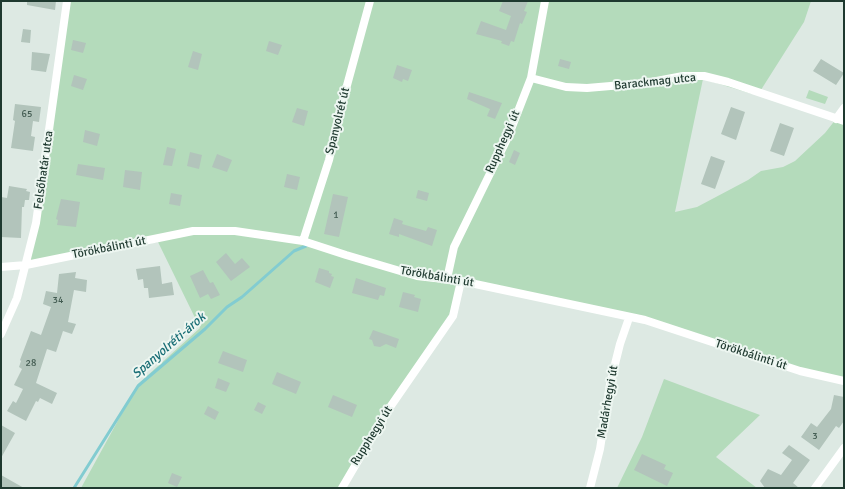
<!DOCTYPE html>
<meta charset="utf-8">
<style>
body{margin:0}
#map{position:relative;width:845px;height:489px;overflow:hidden;background:#dde9e3;font-family:Signika,sans-serif}
canvas{display:block}
.frame{position:absolute;inset:0;border:2px solid #1e392f;pointer-events:none}
</style>
<div id="map">
<canvas width="845" height="489"></canvas>
<div class="frame"></div>
</div>
<script>
const context = document.querySelector('canvas').getContext('2d');
context.lineJoin = 'round';
function paint(path, color) {
  context.fillStyle = color;
  context.fill(path, 'evenodd');
}
function poly(rows) {
  const path = new Path2D();
  for (const r of rows) {
    path.moveTo(r[0], r[1]);
    for (let i = 2; i < r.length; i += 2) path.lineTo(r[i], r[i + 1]);
  }
  return path;
}
function stroke(path, color, width, dash) {
  context.strokeStyle = color;
  context.lineWidth = width;
  context.lineCap = dash ? 'butt' : 'round';
  context.setLineDash(dash || []);
  context.stroke(path);
}
function label(font, color, halo, rows, align = 'center') {
  context.font = font + ' Signika,sans-serif';
  context.lineWidth = 4;
  context.setLineDash([]);
  context.textBaseline = 'middle';
  context.strokeStyle = halo;
  context.fillStyle = color;
  for (const [text, x, y, turn = 0] of rows) {
    context.save();
    context.translate(x, y);
    context.rotate((+turn || 0) * Math.PI / 180);
    context.textAlign = isNaN(turn) ? turn : align;
    if (halo) context.strokeText(text, 0, 0);
    context.fillText(text, 0, 0);
    context.restore();
  }
}
paint(poly([
 [67,1,811,1,804,22,759,93,752,94,703,79,675,212,697,207,748,180,761,171,783,167,795,161,825,133,836,119,844,121,844,381,645,320,461,281,453,316,342,488,81,488,138,384,200,328,158,242,26,265],
 [809,90,828,97,825,104,806,98],
 [664,379,760,415,716,457,757,488,617,488,642,437]
]), '#b4dbbb');
stroke(poly([
 [74,488,138,386,205,329,227,307,242,297,294,251,306,246]
]), '#82ccd1', 3);
paint(poly([
 [27,1,56,1,55,10,27,5],
 [503,1,528,1,524,11,527,12,522,24,520,23,514,42,511,41,509,46,501,43,502,41,476,34,481,21,506,30,511,16,499,11],
 [23,29,31,30,30,43,21,42],
 [73,40,86,43,83,53,71,50],
 [269,41,282,45,278,55,266,51],
 [193,51,202,54,198,70,188,67],
 [32,52,50,54,46,72,31,70],
 [560,59,571,62,569,69,558,66],
 [821,59,844,73,836,85,813,71],
 [397,65,412,70,408,81,403,79,402,82,393,78],
 [74,75,87,79,83,90,71,86],
 [469,92,502,103,495,119,487,116,490,109,467,99],
 [15,104,41,107,39,122,33,121,31,136,35,137,33,151,11,148,15,121,13,120],
 [731,107,745,112,736,140,721,134],
 [297,108,308,111,304,126,292,122],
 [780,123,794,128,784,156,770,151],
 [85,130,100,134,97,146,83,142],
 [167,147,176,149,172,166,163,165],
 [514,150,520,153,515,165,509,162],
 [190,152,202,155,199,169,187,166],
 [217,154,232,160,227,172,212,167],
 [711,156,725,161,715,189,701,184],
 [78,164,105,168,103,180,76,175],
 [125,170,142,172,140,190,123,187],
 [287,174,300,177,297,190,284,187],
 [9,186,27,189,26,191,30,192,29,200,25,200,24,207,22,207,21,238,1,237,1,197,7,198],
 [418,190,429,193,427,201,416,198],
 [171,193,182,195,180,206,169,204],
 [333,194,348,197,339,237,324,234],
 [61,199,80,202,76,227,57,225,58,220,56,219],
 [394,218,403,221,402,224,426,231,428,227,437,230,432,246,399,234,399,237,389,234],
 [226,253,235,264,242,258,250,267,231,281,216,262],
 [160,266,162,284,172,282,174,295,149,298,148,288,144,288,143,279,138,280,136,269],
 [319,268,329,271,329,273,332,274,331,276,334,277,330,288,315,282],
 [203,270,210,283,213,282,220,295,211,299,208,294,200,298,190,276],
 [76,272,75,278,87,280,86,292,74,290,68,322,76,324,72,334,63,331,56,352,47,349,36,383,57,393,52,404,40,398,38,402,36,401,26,421,7,411,13,401,16,403,23,389,14,385,22,369,19,367,21,361,20,360,31,331,41,335,51,307,43,304,46,291,57,293,59,274],
 [356,278,386,288,384,296,380,295,378,300,352,293],
 [403,292,415,295,414,297,421,299,418,312,399,307],
 [373,330,399,339,396,348,386,344,380,347,374,346,372,340,369,339],
 [223,351,247,360,243,372,218,363],
 [277,372,301,382,296,394,272,384],
 [218,378,230,383,226,392,215,388],
 [333,395,357,405,352,417,328,407],
 [834,395,844,397,844,421,839,428,836,426,819,450,801,437,811,423,817,427,831,409],
 [258,402,266,406,262,414,254,410],
 [208,406,219,412,215,420,204,414],
 [1,425,15,433,1,458],
 [789,445,810,460,793,483,799,488,765,488,760,481,768,469,781,475,792,460,782,453],
 [642,454,666,465,664,469,673,473,667,486,634,470],
 [172,473,182,477,177,487,168,483],
 [1,475,24,488,1,488]
]), '#b2c4bb');
stroke(poly([
 [531,78,566,87,587,88,646,83,683,76,704,76,728,82,844,121],
 [836,119,844,108],
 [303,241,329,160,340,111,370,1],
 [1,267,26,265,193,231,235,231,303,241,346,255,417,276,461,281,645,320,800,371,844,381],
 [447,279,454,247,508,137,531,78,545,1],
 [1,334,17,298,36,223,67,1],
 [342,488,386,413,453,316,461,281],
 [590,488,600,449,610,384,620,344,629,318],
 [815,488,844,448]
]), '#fff', 8);
label('10px', '#435c52', null, [
 ["65",27,114],
 ["1",336,215],
 ["34",58,300],
 ["28",31,363],
 ["3",815,436]
]);
label('12px', '#1e392f', '#edf6f1', [
 ["Barackmag utca",655,82,-6],
 ["Spanyolrét út",338,121,-76],
 ["Rupphegyi út",503,142,-66],
 ["Felsőhatár utca",44,170,-82],
 ["Törökbálinti út",109,248,-11],
 ["Törökbálinti út",437,277,10],
 ["Törökbálinti út",751,355,18],
 ["Madárhegyi út",608,402,-80],
 ["Rupphegyi út",372,436,-58]
]);
label('italic 13px', '#186d75', '#edf6f1', [
 ["Spanyolréti-árok",169,346,-41]
]);
</script>
